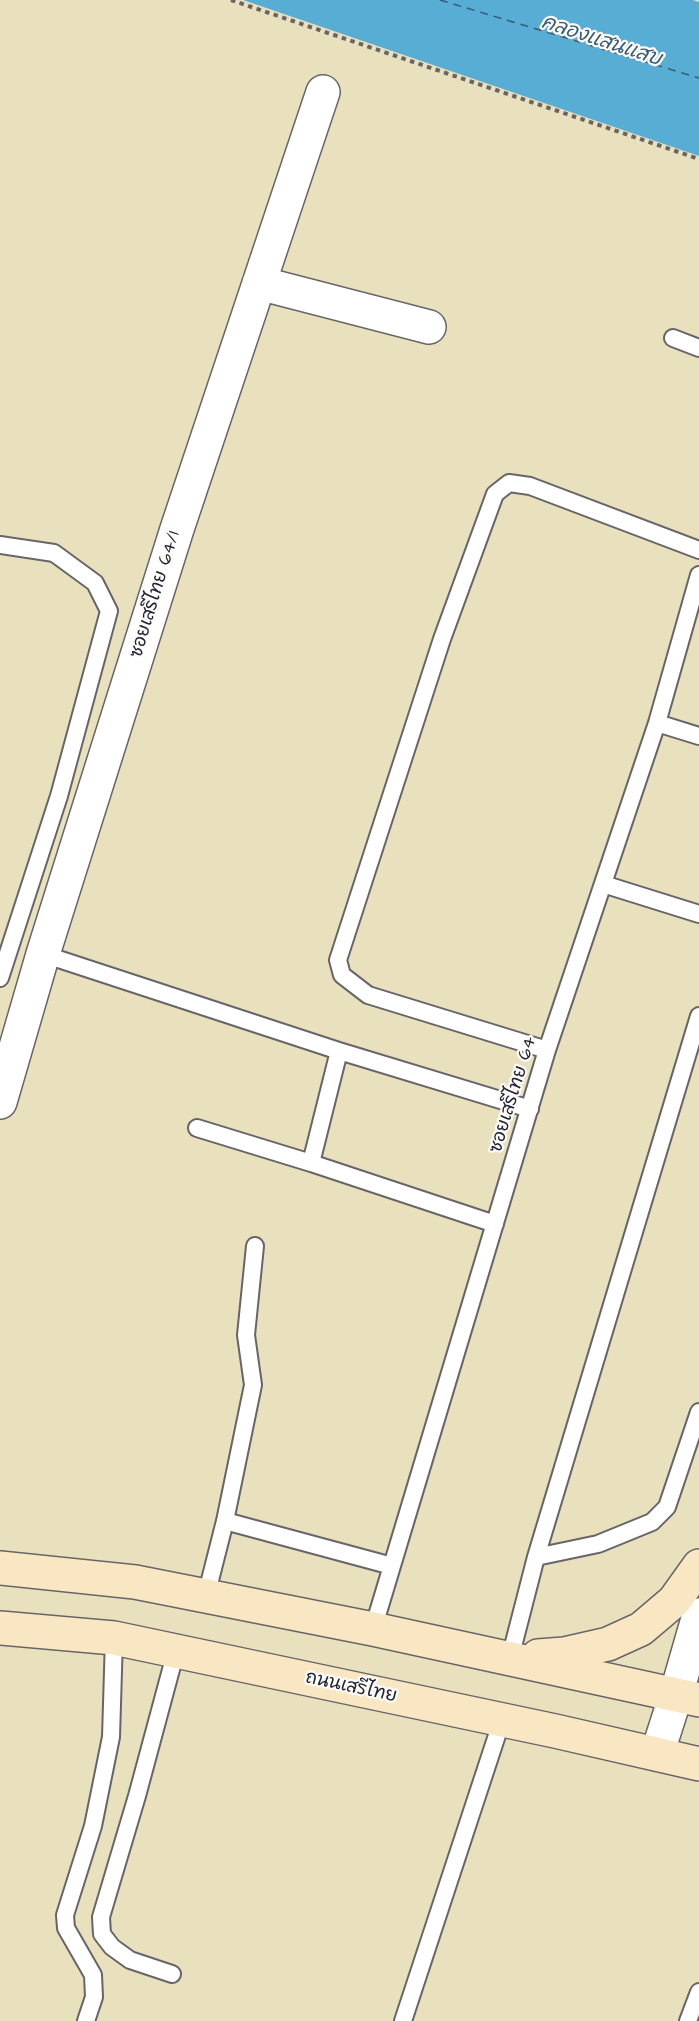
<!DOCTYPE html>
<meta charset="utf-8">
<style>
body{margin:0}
canvas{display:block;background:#e9e1bd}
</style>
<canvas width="699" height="2021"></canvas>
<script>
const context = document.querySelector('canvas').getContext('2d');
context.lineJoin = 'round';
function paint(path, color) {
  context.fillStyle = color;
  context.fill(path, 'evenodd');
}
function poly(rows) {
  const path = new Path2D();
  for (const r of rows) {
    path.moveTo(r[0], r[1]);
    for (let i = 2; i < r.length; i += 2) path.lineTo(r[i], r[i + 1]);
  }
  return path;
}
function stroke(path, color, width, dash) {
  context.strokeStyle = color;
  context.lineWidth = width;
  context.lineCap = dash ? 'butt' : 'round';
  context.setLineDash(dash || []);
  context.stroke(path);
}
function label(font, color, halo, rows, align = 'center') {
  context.font = font + ' "Architects Daughter","Playpen Sans Thai",sans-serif';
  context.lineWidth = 4.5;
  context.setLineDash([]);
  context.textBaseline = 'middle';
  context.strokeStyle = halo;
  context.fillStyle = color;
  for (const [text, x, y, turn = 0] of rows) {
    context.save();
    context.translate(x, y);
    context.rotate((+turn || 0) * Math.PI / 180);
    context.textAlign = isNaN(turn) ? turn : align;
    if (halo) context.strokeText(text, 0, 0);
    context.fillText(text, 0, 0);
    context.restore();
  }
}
paint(poly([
 [243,0,693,0,699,2,699,156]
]), '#58add4');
stroke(poly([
 [440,0,699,78]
]), '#385a78', 1.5, [8, 6]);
const service = poly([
 [673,338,699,348],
 [0,545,54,553,95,583,109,611,59,796,0,978],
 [657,723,699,736],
 [603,884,699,914],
 [43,954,339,1051,530,1109],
 [547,1050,368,995,342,975,338,960,442,639,495,494,509,483,530,486,699,550],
 [197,1128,311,1163,495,1224],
 [311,1163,339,1051],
 [225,1521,392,1566],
 [536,1557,598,1544,652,1522,667,1507,699,1412],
 [206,1596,225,1521,253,1385,246,1335,255,1246],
 [373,1629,547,1050,657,723,699,575],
 [510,1658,536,1557,699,1016],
 [172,1974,130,1960,112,1947,102,1934,101,1917,137,1796,176,1651],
 [86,2021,94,1997,93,1975,66,1928,65,1915,93,1826,111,1737,114,1638],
 [403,2021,502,1720],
 [688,2021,699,1992]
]);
const minor = poly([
 [259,283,429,327],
 [0,1102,43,954,177,529,323,92]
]);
const tertiary = poly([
 [657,1754,676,1695,699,1615]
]);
const secondary = poly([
 [0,1568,135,1582,373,1629,699,1700],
 [0,1628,114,1638,555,1731,699,1764],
 [538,1656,564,1654,608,1644,641,1629,674,1601,699,1566]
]);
stroke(service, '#686568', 20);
stroke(minor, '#686568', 36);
stroke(tertiary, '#686568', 36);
stroke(secondary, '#686568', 36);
stroke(poly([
 [231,0,699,159]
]), '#686568', 4, [4.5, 4.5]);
stroke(service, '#fff', 16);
stroke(minor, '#fff', 33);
stroke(tertiary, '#fff', 33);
stroke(secondary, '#f9e7c3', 33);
label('18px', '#22223b', '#fdfcf7', [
 ["ซอยเสรีไทย 64/1",156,595,-73],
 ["ซอยเสรีไทย 64",514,1095,-73],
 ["ถนนเสรีไทย",351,1688,12]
]);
label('italic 20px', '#385a78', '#fdfcf7', [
 ["คลองแสนแสบ",601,42,18]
]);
</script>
